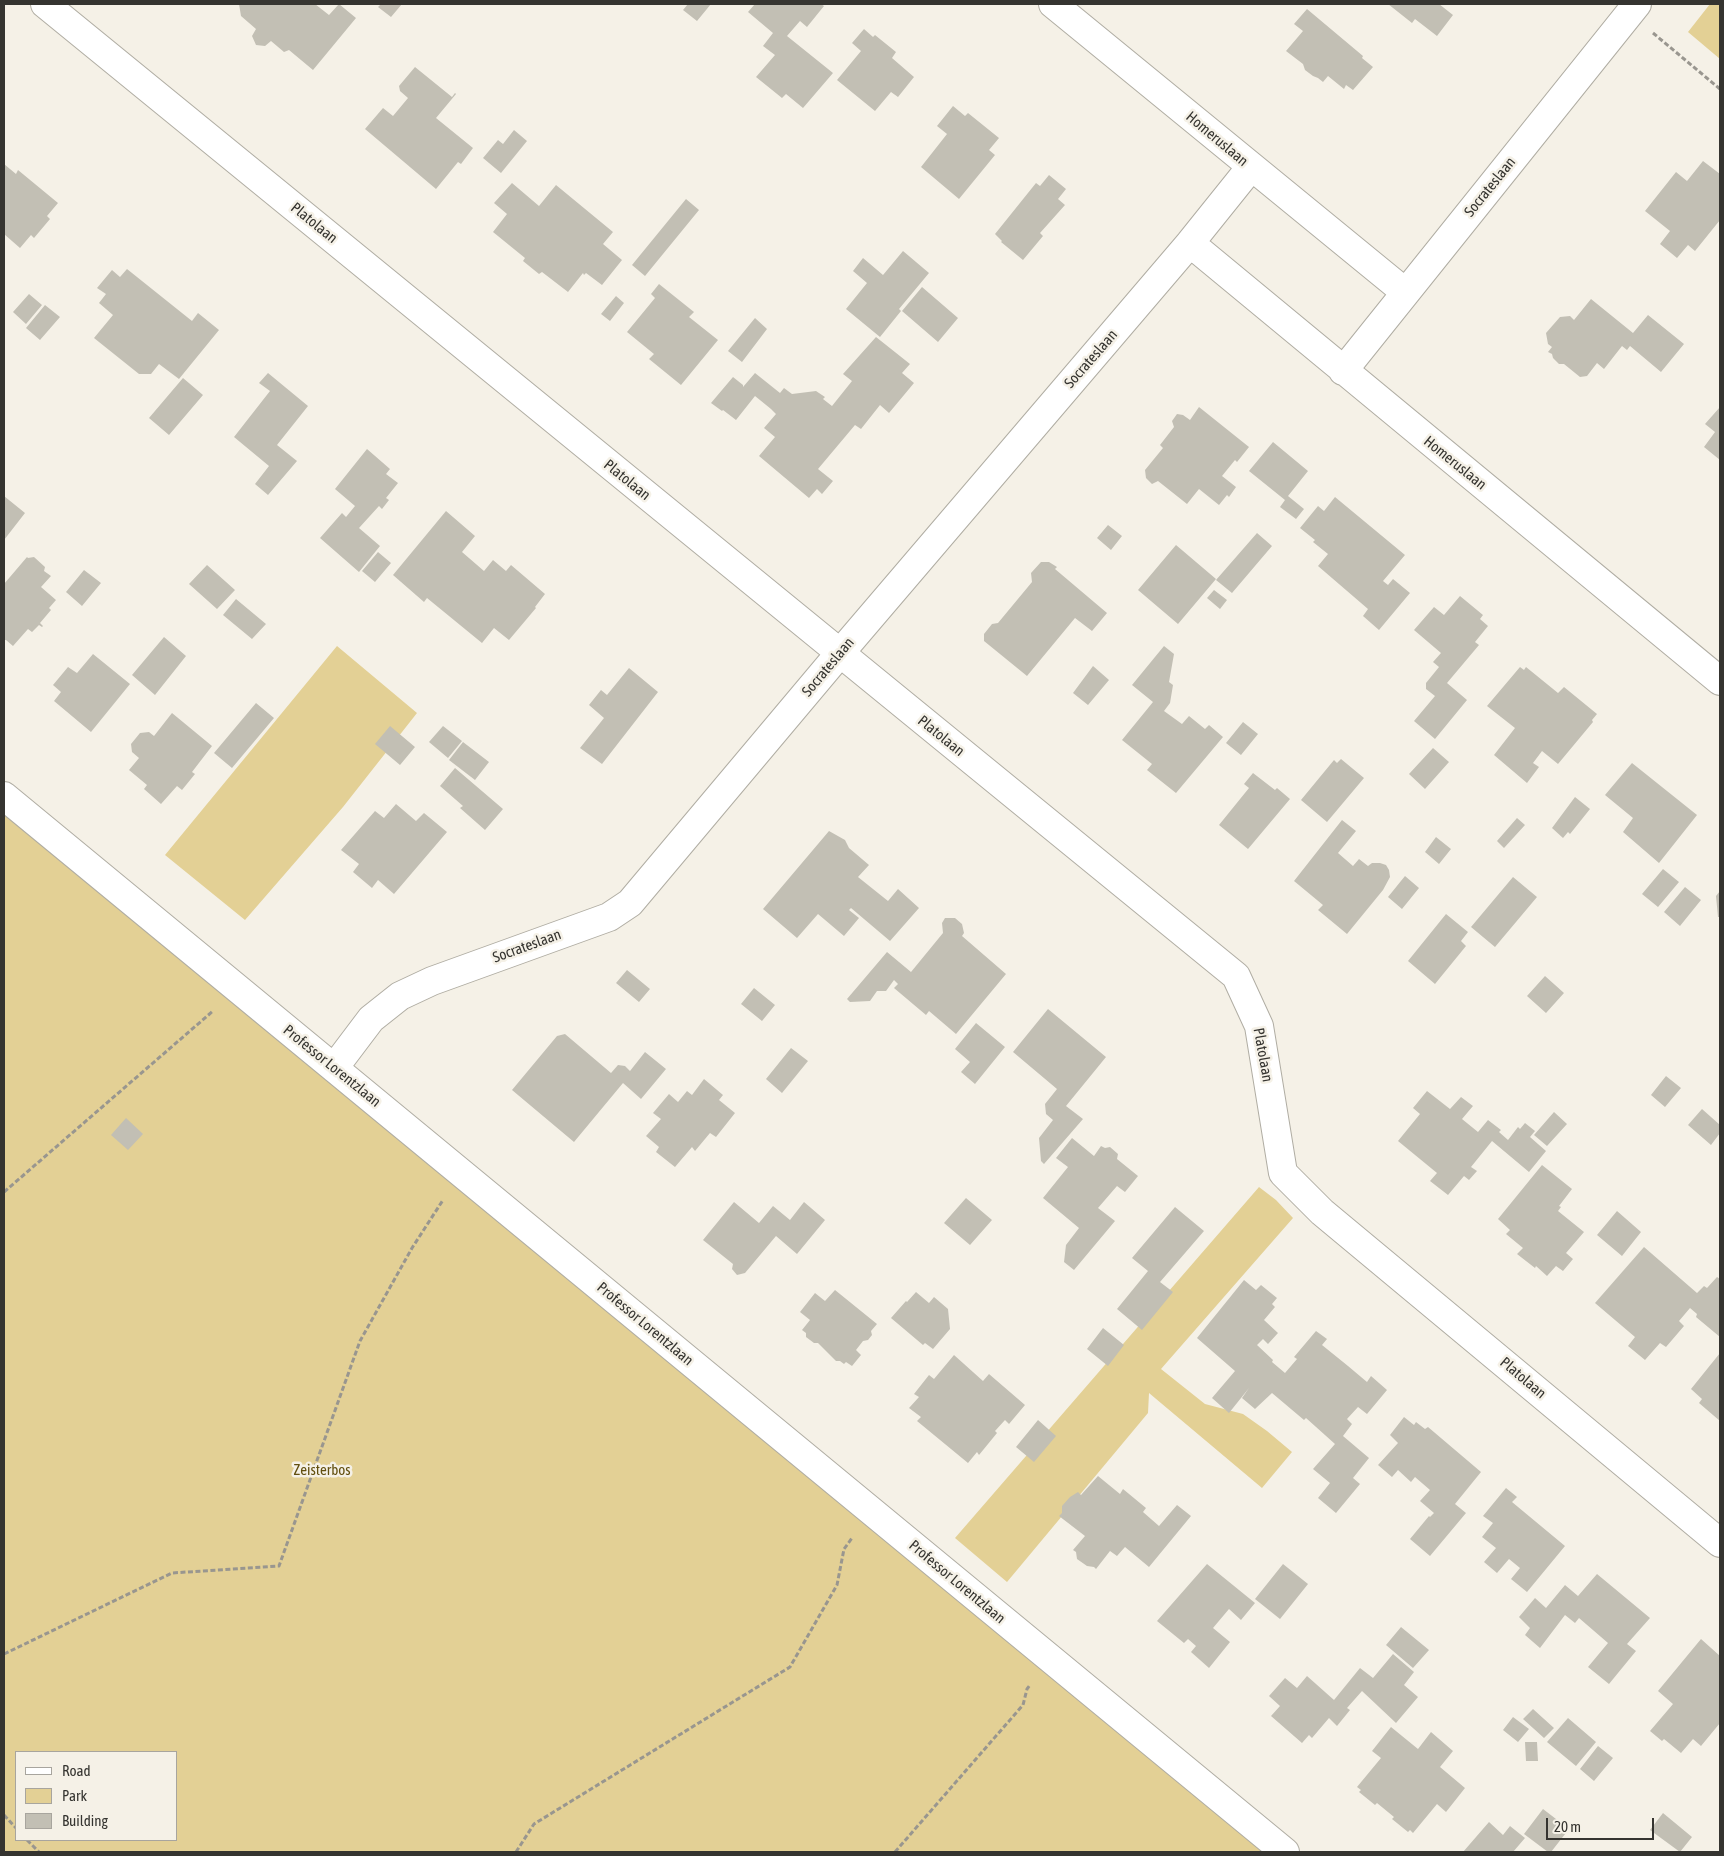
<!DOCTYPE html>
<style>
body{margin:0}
#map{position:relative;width:1724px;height:1856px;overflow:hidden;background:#f5f1e7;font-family:"Asap Condensed",sans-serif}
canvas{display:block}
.frame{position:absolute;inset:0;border:5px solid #353430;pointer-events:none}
.legend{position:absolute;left:15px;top:1751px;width:162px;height:90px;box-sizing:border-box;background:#f5f1e7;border:1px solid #a8a59e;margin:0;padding:6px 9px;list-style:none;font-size:15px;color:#353430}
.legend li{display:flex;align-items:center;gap:10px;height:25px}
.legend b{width:25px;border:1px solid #a8a59e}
.scale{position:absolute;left:1546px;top:1818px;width:108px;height:22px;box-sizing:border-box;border:2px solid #353430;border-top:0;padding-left:6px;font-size:15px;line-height:18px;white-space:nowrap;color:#353430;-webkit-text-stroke:4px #f5f1e7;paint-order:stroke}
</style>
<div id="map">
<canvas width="1724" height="1856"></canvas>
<div class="frame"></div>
<ul class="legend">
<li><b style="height:6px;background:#fff"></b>Road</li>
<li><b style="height:14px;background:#e3d095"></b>Park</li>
<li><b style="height:14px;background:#c2bfb4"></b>Building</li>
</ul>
<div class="scale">20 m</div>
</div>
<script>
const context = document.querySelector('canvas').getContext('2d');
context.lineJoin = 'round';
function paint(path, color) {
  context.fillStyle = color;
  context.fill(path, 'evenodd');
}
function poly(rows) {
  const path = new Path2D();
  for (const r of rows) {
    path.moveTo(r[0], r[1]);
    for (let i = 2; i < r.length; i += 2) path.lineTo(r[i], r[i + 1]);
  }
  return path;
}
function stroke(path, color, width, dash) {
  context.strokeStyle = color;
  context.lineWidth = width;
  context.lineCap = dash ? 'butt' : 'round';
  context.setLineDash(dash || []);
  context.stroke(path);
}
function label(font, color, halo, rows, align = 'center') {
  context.font = font + ' "Asap Condensed",sans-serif';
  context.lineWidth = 5;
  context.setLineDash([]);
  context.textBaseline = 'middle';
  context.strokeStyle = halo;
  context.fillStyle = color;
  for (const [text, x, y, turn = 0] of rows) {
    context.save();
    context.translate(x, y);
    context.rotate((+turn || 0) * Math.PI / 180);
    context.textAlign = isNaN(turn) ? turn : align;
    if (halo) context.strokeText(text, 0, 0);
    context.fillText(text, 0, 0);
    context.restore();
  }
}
paint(poly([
 [1710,4,1720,4,1720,59,1688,32],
 [337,646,417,713,343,807,245,920,165,855],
 [4,797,1275,1852,4,1852],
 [16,1752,176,1752,176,1840,16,1840],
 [1259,1187,1276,1200,1293,1218,1161,1369,1205,1404,1243,1414,1267,1431,1292,1452,1262,1488,1149,1393,1148,1413,1007,1582,955,1538]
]), '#e3d095');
paint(poly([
 [239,4,315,4,329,15,339,4,356,18,313,70,289,50,284,52,271,41,265,46,256,45,252,36,256,29,241,16],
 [381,4,402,4,391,17,378,7],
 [688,4,711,4,697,21,683,10],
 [755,4,821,4,824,6,807,27,800,21,787,36,833,73,803,108,786,94,782,98,756,77,775,55,763,46,773,33,748,12],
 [1388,4,1439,4,1453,15,1437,36,1415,19,1412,23],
 [1307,9,1363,56,1362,58,1373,67,1353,90,1346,85,1344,89,1328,76,1323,82,1318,78,1313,76,1305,70,1303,64,1286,51,1303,31,1294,24],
 [864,29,873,37,875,35,896,52,892,58,914,77,898,97,891,92,875,111,837,80,861,51,852,43],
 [415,67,452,97,455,93,456,94,436,118,473,148,461,164,458,162,436,189,365,129,383,108,393,116,408,98,400,91,399,86],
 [953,106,965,116,968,113,999,138,989,150,995,155,959,199,921,167,947,134,937,126],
 [514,130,527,141,501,173,483,158,498,140,503,144],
 [1703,161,1720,174,1720,220,1695,251,1688,245,1677,258,1660,244,1670,231,1645,211,1676,172,1687,181],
 [4,164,16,174,18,170,58,203,47,216,50,219,34,238,31,235,20,248,4,234],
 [1049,175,1066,189,1058,199,1065,205,1040,233,1043,236,1023,260,1001,242,1002,241,995,234,1036,183,1040,186],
 [512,183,539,206,556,185,613,232,603,244,622,260,602,285,586,273,584,275,583,273,568,292,542,272,539,274,523,261,525,258,493,232,507,214,494,203],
 [686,199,699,210,645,276,632,265],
 [903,251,929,273,899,309,901,311,880,337,846,309,867,283,853,271,863,258,883,275],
 [127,269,192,321,198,313,219,330,179,379,159,364,151,374,139,374,94,338,113,315,99,303,106,294,97,288,112,270,120,277],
 [659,284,694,312,689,317,718,340,681,385,649,359,654,354,627,332,655,298,651,294],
 [922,287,958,318,938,342,902,311],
 [29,294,42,305,26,324,13,312],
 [616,296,624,303,610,321,601,314],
 [1591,299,1633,333,1648,315,1684,344,1661,372,1630,346,1627,350,1622,346,1604,369,1597,363,1587,376,1580,377,1564,364,1559,364,1553,358,1552,354,1548,352,1552,347,1548,344,1546,333,1560,317,1570,316,1574,320],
 [45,305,60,317,40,340,26,328],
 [755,318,767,329,742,362,728,351],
 [876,337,910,364,902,373,914,383,889,413,880,405,861,429,855,425,818,469,833,481,822,494,817,489,809,498,759,456,775,437,764,428,776,414,771,409,755,396,736,420,723,410,722,411,711,403,733,377,743,385,743,387,755,373,780,393,784,388,792,394,816,391,825,397,823,399,832,406,852,381,843,374],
 [268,373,308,406,277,445,297,461,268,495,255,484,269,466,234,437,270,391,259,383],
 [183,378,203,395,169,435,149,418],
 [1199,407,1249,447,1237,462,1235,460,1222,476,1236,487,1229,497,1227,495,1219,505,1199,489,1187,504,1158,481,1152,484,1146,478,1145,470,1163,448,1160,445,1174,427,1172,421,1177,414,1183,415,1190,420],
 [1720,407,1720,460,1704,447,1715,432,1705,424],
 [1273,442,1308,471,1288,496,1304,509,1296,519,1280,507,1285,500,1249,471],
 [367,449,390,469,386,474,398,483,386,498,389,500,382,509,379,506,359,528,380,546,359,572,320,538,342,513,346,517,355,506,335,489],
 [4,496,25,513,4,540],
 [1335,497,1405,555,1383,581,1388,585,1393,579,1410,593,1379,630,1363,616,1368,609,1318,566,1328,554,1313,542,1315,540,1300,528,1318,506,1324,511],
 [446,511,475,536,462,552,484,571,493,560,506,571,511,565,545,594,535,607,536,608,509,640,494,628,482,643,427,598,424,602,393,575],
 [1108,525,1122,536,1111,550,1097,538],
 [1257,533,1272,546,1232,593,1216,580],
 [1176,545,1216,579,1178,624,1138,590],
 [378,552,391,563,375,582,362,571],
 [27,557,28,558,34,557,45,567,44,571,51,576,41,587,56,600,49,608,51,610,40,623,43,626,42,627,39,625,32,632,28,629,13,646,6,640,4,640,4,584],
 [1041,562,1049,562,1057,567,1055,569,1107,613,1092,631,1075,618,1027,676,984,641,984,634,992,624,998,623,1032,582,1031,573],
 [207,565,235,590,217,609,189,584],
 [84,570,101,583,82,606,66,592],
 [1214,590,1227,600,1220,609,1207,598],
 [1460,596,1483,615,1480,619,1488,626,1475,642,1479,645,1447,683,1467,700,1435,739,1414,721,1435,696,1426,689,1426,683,1439,667,1433,662,1441,653,1414,630,1434,607,1444,615],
 [236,599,266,624,252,639,223,615],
 [164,637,186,656,155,695,132,675],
 [1164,646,1174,654,1169,682,1173,685,1170,703,1164,711,1182,724,1189,716,1205,729,1209,725,1223,737,1176,793,1147,770,1152,764,1122,740,1153,702,1132,685],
 [93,654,130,684,91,732,54,701,61,692,53,685,68,667,77,673],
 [1093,666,1109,680,1088,705,1073,693],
 [1520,667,1524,670,1526,667,1558,693,1564,687,1597,714,1592,720,1593,722,1558,764,1542,751,1533,763,1539,767,1527,783,1494,755,1515,728,1487,706],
 [629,668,658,692,602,764,580,748,604,718,589,705,601,690,607,695],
 [256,703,274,718,232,768,214,753],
 [172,713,212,746,192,772,195,774,182,790,177,786,161,804,144,789,147,785,129,770,139,758,132,752,131,744,140,733,149,732,154,736],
 [1243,722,1258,734,1241,755,1226,743],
 [390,726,415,747,400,765,375,744],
 [443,726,462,741,448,758,429,742],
 [463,742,489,762,475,780,449,760],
 [1433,748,1449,762,1425,789,1409,774],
 [1341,759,1364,778,1327,822,1301,800,1334,760,1337,763],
 [1632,763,1697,815,1659,863,1623,832,1633,818,1605,795],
 [455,768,503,809,485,830,460,808,463,806,440,786],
 [1253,773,1275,790,1277,788,1290,799,1248,849,1219,825,1249,788,1244,784],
 [1575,797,1590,809,1570,834,1568,832,1563,838,1552,828],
 [396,804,416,821,424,813,447,832,394,894,378,880,372,888,353,872,359,864,341,850,375,811,384,818],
 [1517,818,1525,825,1504,848,1497,841],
 [1342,820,1356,831,1338,853,1353,866,1359,859,1368,866,1372,863,1380,863,1386,865,1389,870,1390,877,1383,890,1347,934,1318,910,1323,905,1294,881],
 [829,831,845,840,849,848,869,865,858,877,888,901,898,889,919,908,890,941,851,908,849,910,859,918,844,936,818,914,797,938,763,909],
 [1436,837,1451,849,1439,864,1425,852],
 [1663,869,1679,882,1658,907,1642,894],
 [1405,876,1419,888,1402,909,1388,897],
 [1513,877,1537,897,1495,947,1471,927],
 [1685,887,1701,900,1680,926,1664,912],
 [1720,891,1720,917,1718,917,1716,896],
 [1446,914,1468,932,1461,941,1466,946,1435,984,1408,961],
 [945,918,955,918,962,924,964,933,962,936,1006,974,956,1034,929,1011,926,1015,894,988,898,984,894,980,886,991,877,991,870,1001,850,1002,847,999,887,952,911,972,943,933,942,923],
 [627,970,650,989,639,1002,616,983],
 [1545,976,1564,993,1546,1013,1527,996],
 [754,988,775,1005,762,1021,741,1004],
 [1048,1009,1106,1057,1066,1106,1083,1119,1044,1164,1041,1161,1039,1138,1053,1120,1046,1114,1045,1104,1057,1089,1013,1052],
 [976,1023,1005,1047,975,1084,961,1072,970,1062,955,1049],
 [565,1034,611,1073,618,1065,625,1066,630,1071,645,1052,666,1069,641,1099,623,1083,574,1142,512,1090,557,1036],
 [791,1048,808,1061,782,1093,766,1079],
 [1666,1076,1681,1088,1665,1107,1651,1095],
 [704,1079,723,1095,719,1100,735,1113,716,1137,710,1133,695,1151,692,1147,675,1167,656,1152,659,1147,646,1136,661,1119,653,1113,669,1094,678,1102,687,1091,692,1095],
 [1427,1091,1450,1109,1461,1097,1473,1106,1462,1119,1478,1132,1488,1120,1501,1130,1499,1132,1508,1140,1518,1127,1520,1129,1525,1123,1535,1131,1530,1137,1546,1151,1529,1172,1492,1141,1471,1167,1477,1171,1469,1180,1464,1176,1448,1195,1430,1181,1437,1173,1398,1141,1420,1114,1413,1108],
 [1702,1109,1720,1125,1720,1133,1711,1145,1688,1125],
 [1554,1112,1567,1124,1547,1146,1534,1135],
 [126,1118,143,1134,128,1150,111,1135],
 [1072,1138,1094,1156,1101,1146,1105,1148,1110,1147,1118,1154,1117,1159,1138,1176,1125,1192,1117,1186,1098,1208,1115,1221,1074,1270,1064,1262,1066,1245,1079,1228,1043,1198,1068,1167,1056,1158],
 [1542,1165,1572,1189,1559,1206,1561,1207,1558,1211,1584,1232,1566,1253,1573,1259,1563,1271,1556,1266,1547,1276,1536,1266,1535,1268,1517,1254,1523,1248,1506,1234,1510,1230,1498,1219],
 [966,1198,992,1220,970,1245,944,1223],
 [734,1202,759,1223,773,1206,790,1220,804,1202,825,1220,797,1254,776,1236,745,1273,737,1275,732,1269,733,1264,703,1240],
 [1175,1207,1204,1231,1160,1282,1173,1292,1142,1330,1117,1309,1148,1271,1132,1258],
 [1617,1211,1641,1232,1622,1256,1597,1235],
 [1644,1247,1697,1293,1704,1286,1707,1288,1717,1277,1720,1279,1720,1337,1696,1317,1697,1314,1690,1308,1679,1321,1684,1326,1666,1347,1660,1343,1645,1360,1628,1346,1635,1337,1595,1303],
 [1244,1280,1256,1290,1261,1285,1277,1298,1272,1304,1275,1307,1264,1320,1278,1333,1268,1344,1263,1339,1257,1345,1273,1360,1272,1362,1285,1373,1297,1359,1294,1357,1316,1331,1327,1339,1322,1345,1348,1366,1367,1382,1371,1376,1387,1390,1367,1414,1358,1407,1347,1419,1352,1424,1343,1436,1369,1458,1353,1478,1360,1484,1336,1513,1318,1498,1330,1483,1313,1469,1335,1444,1306,1418,1304,1420,1272,1393,1255,1409,1242,1398,1249,1388,1229,1413,1212,1398,1235,1371,1197,1338],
 [835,1290,877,1324,871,1331,872,1335,868,1340,863,1341,856,1350,861,1355,852,1366,846,1362,844,1364,840,1361,836,1361,818,1343,814,1343,806,1337,806,1333,802,1330,810,1320,800,1312,815,1293,825,1301],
 [916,1292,929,1303,934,1297,948,1309,950,1329,933,1349,925,1343,923,1345,891,1318,906,1301,907,1302],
 [1103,1328,1124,1345,1108,1366,1087,1349],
 [1720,1353,1720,1421,1699,1403,1702,1399,1691,1389],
 [954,1355,983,1381,989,1374,1025,1405,1009,1424,1005,1420,995,1431,997,1433,979,1455,977,1452,968,1463,917,1421,921,1417,909,1408,919,1397,914,1394,929,1375,934,1379],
 [1404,1417,1414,1425,1416,1422,1425,1429,1428,1427,1481,1472,1455,1504,1466,1513,1430,1556,1410,1539,1429,1516,1430,1517,1434,1513,1420,1501,1430,1490,1415,1477,1411,1482,1398,1470,1392,1477,1378,1465,1398,1443,1390,1435],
 [1038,1420,1056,1436,1034,1462,1016,1447],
 [1098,1476,1120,1494,1123,1489,1146,1508,1143,1512,1159,1526,1177,1505,1191,1516,1149,1567,1125,1547,1117,1556,1110,1551,1096,1569,1094,1567,1087,1566,1077,1559,1076,1552,1073,1550,1085,1536,1059,1516,1062,1513,1062,1506,1070,1497,1078,1492,1081,1495],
 [1506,1488,1517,1497,1512,1502,1565,1546,1527,1592,1511,1579,1520,1568,1509,1559,1497,1573,1484,1562,1496,1548,1482,1537,1493,1523,1483,1516],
 [1207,1564,1255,1603,1241,1620,1229,1609,1213,1628,1230,1642,1209,1668,1191,1652,1196,1646,1188,1639,1184,1643,1157,1621],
 [1283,1564,1308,1584,1280,1619,1255,1599],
 [1597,1574,1650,1618,1627,1644,1636,1651,1609,1684,1588,1667,1608,1643,1579,1618,1575,1623,1565,1615,1540,1648,1525,1635,1530,1628,1519,1617,1535,1598,1546,1608,1565,1585,1578,1596],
 [1401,1627,1429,1650,1413,1668,1386,1645],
 [1701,1639,1720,1656,1720,1723,1701,1746,1693,1739,1681,1753,1664,1739,1662,1741,1650,1731,1673,1704,1658,1691],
 [1393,1654,1414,1672,1404,1685,1418,1697,1396,1723,1362,1691,1347,1708,1350,1710,1337,1726,1329,1718,1312,1738,1309,1735,1302,1743,1271,1716,1280,1706,1269,1696,1285,1678,1297,1688,1307,1676,1334,1700,1360,1668,1373,1678],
 [1533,1709,1554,1728,1544,1738,1523,1719],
 [1513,1717,1529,1729,1518,1742,1503,1730],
 [1568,1718,1596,1742,1576,1766,1547,1742],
 [1391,1727,1418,1749,1431,1732,1453,1751,1440,1767,1465,1788,1446,1812,1437,1804,1413,1833,1410,1830,1408,1832,1392,1819,1394,1817,1377,1803,1375,1805,1359,1792,1361,1790,1357,1787,1381,1758,1372,1751],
 [1525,1742,1537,1742,1538,1761,1526,1761],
 [1598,1746,1613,1758,1594,1781,1580,1769],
 [1543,1809,1569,1829,1551,1852,1548,1852,1524,1834],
 [1663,1813,1692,1837,1680,1852,1650,1830],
 [1489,1822,1503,1835,1510,1826,1525,1838,1513,1852,1463,1852]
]), '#c2bfb4');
const minor = poly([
 [45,4,1236,976,1259,1026,1283,1173,1322,1212,1720,1543],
 [1053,4,1405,292],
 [1190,243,1720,681],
 [1343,371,1637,4],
 [4,796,1285,1852],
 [334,1068,371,1019,400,996,432,981,609,917,630,903,840,653,1190,243,1251,167]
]);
stroke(minor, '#b0ada3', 30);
stroke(poly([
 [1653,33,1720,89],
 [4,1192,213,1011],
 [4,1654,172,1573,279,1566,360,1341,412,1248,443,1200],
 [4,1815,16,1828],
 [27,1840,39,1852],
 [516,1852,534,1824,790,1667,837,1585,844,1549,852,1538],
 [895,1852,1023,1705,1027,1689,1030,1685]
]), '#99968f', 3, [5, 2.5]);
stroke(minor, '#fff', 28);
label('15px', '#353430', '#f5f1e7', [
 ["Homeruslaan",1217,139,40],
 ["Socrateslaan",1490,187,-51],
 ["Platolaan",314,223,39],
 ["Socrateslaan",1091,359,-49],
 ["Homeruslaan",1455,463,39],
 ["Platolaan",627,480,39],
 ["Socrateslaan",828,667,-50],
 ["Platolaan",941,736,39],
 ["Socrateslaan",527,946,-20],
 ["Platolaan",1263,1055,80],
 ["Professor Lorentzlaan",332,1066,39],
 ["Professor Lorentzlaan",645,1324,40],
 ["Platolaan",1523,1378,40],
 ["Professor Lorentzlaan",957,1582,40]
]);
label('15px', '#624f0f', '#f5f1e7', [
 ["Zeisterbos",322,1470]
]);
</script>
